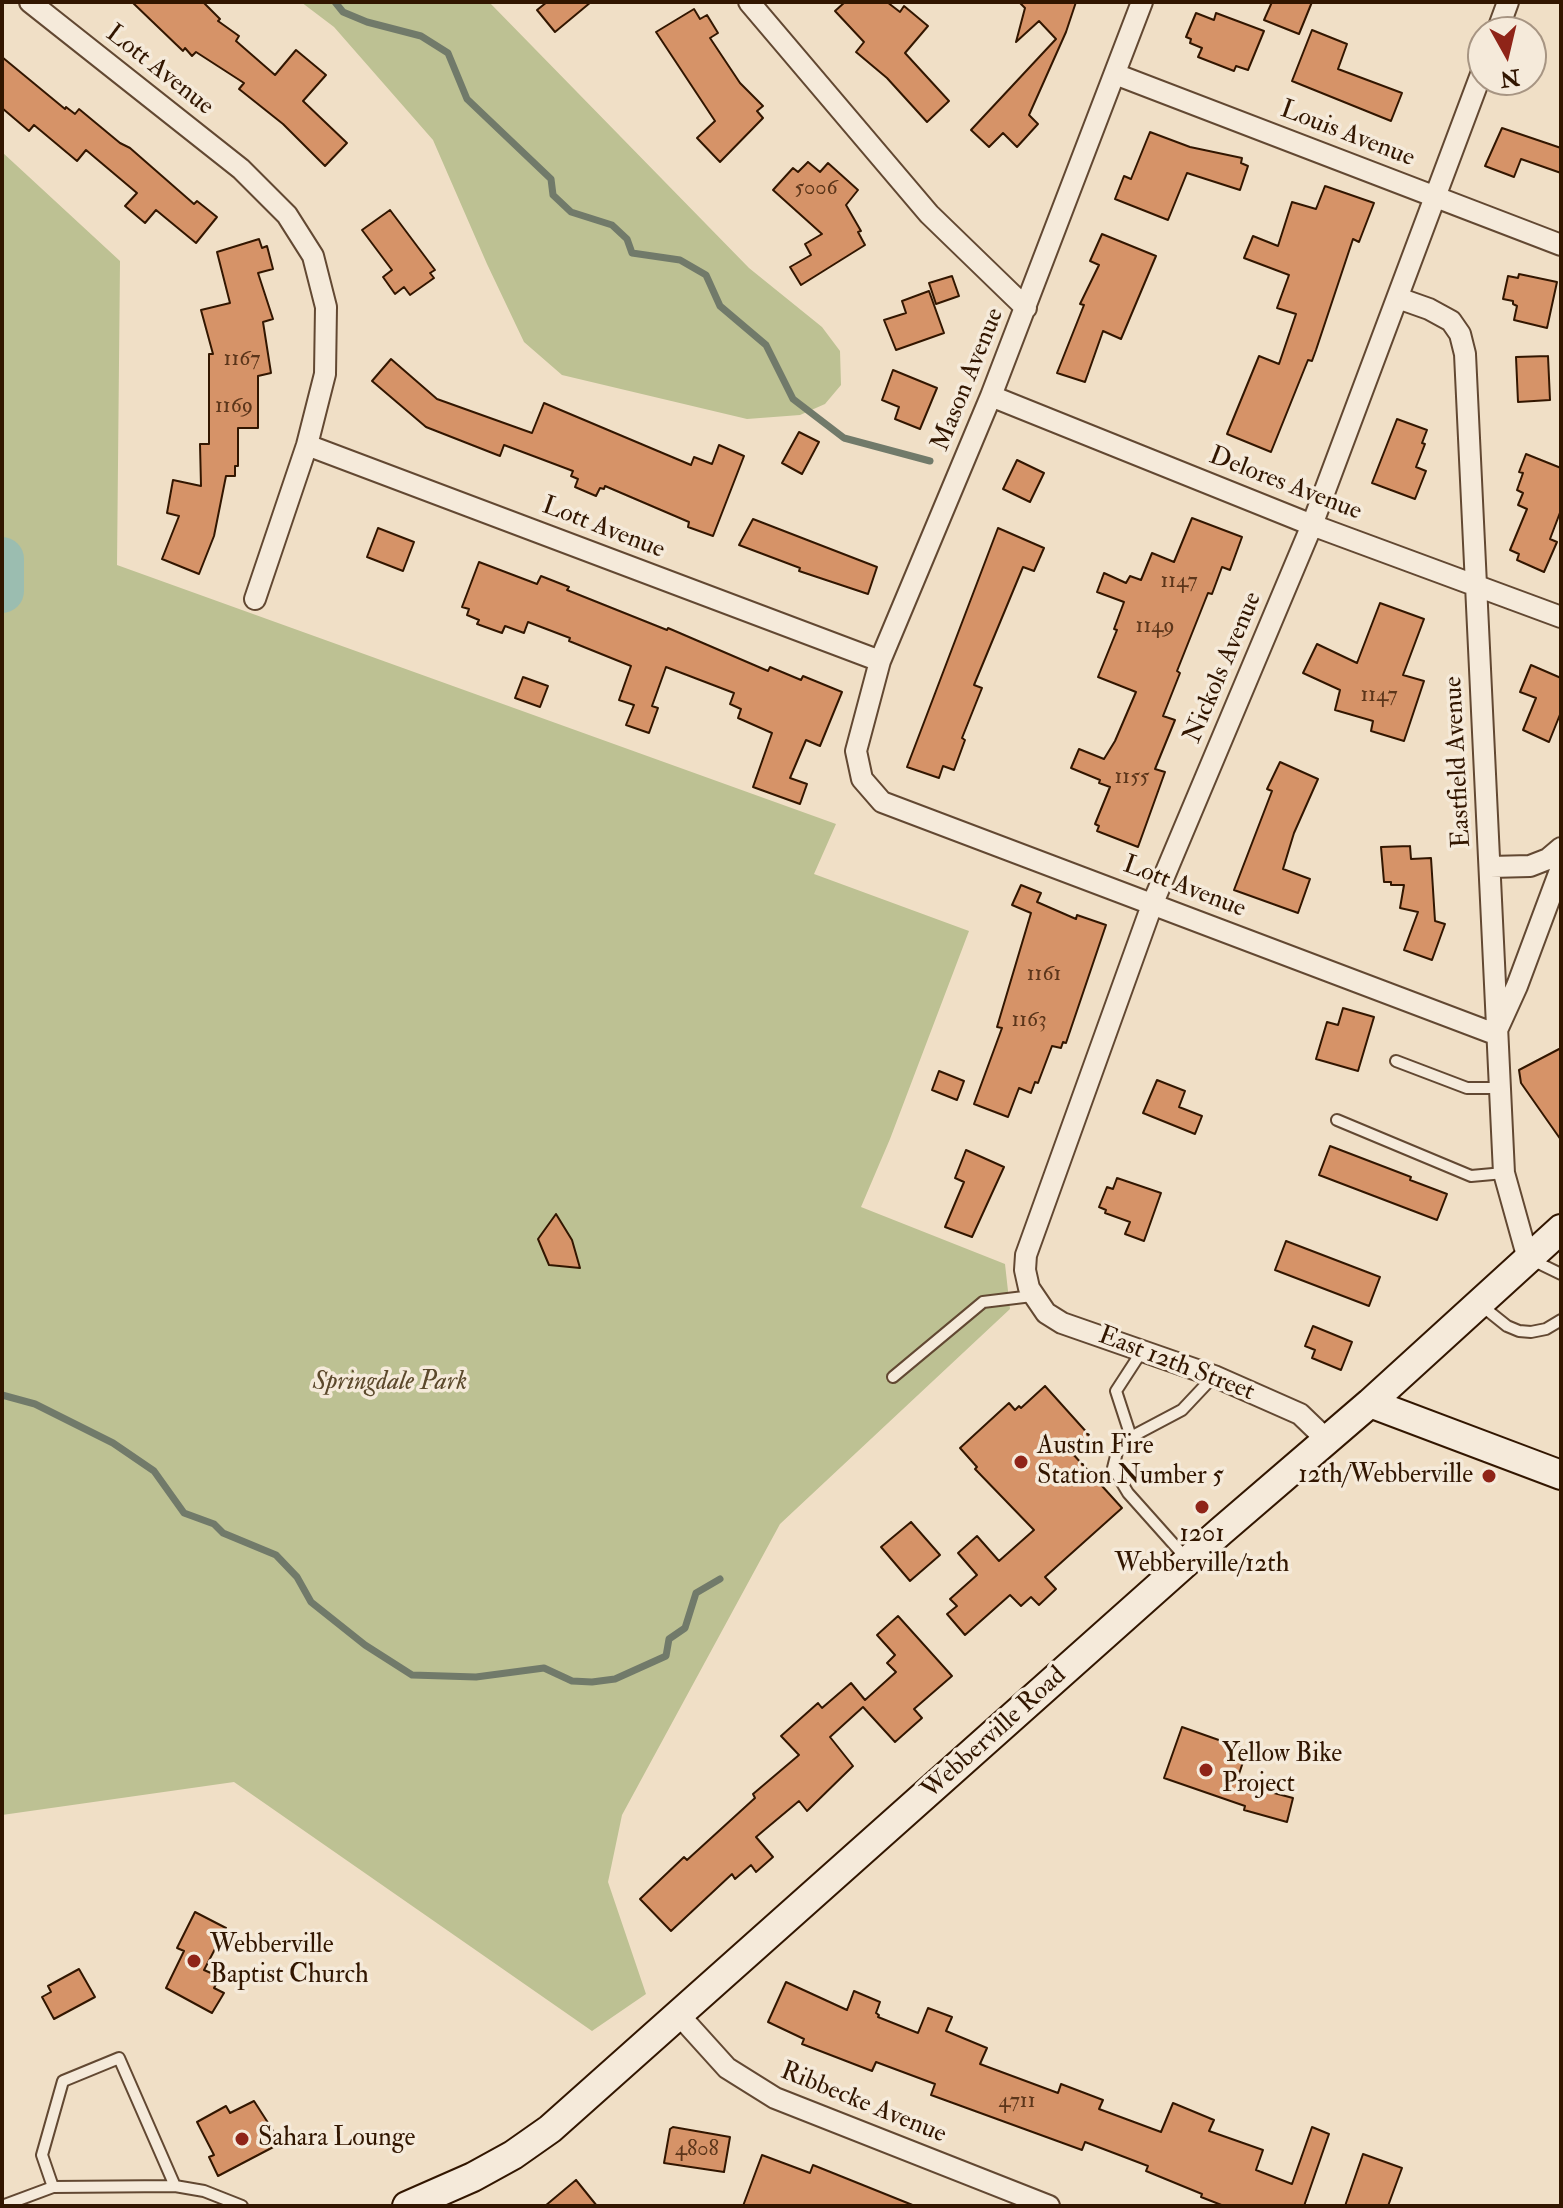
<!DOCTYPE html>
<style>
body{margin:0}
#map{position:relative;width:1563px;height:2208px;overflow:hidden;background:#f0dfc6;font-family:"IM FELL Double Pica",serif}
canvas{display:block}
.frame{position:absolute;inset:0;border:4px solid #321600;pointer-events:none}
.north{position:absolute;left:1467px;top:16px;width:80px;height:80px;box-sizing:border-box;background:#f5eada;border:2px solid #a79583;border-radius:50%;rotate:172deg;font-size:22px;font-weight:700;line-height:32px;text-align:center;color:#321600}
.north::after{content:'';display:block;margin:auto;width:28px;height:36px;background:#8f2418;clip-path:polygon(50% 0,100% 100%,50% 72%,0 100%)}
</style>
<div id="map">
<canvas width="1563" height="2208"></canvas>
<div class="frame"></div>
<div class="north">N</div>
</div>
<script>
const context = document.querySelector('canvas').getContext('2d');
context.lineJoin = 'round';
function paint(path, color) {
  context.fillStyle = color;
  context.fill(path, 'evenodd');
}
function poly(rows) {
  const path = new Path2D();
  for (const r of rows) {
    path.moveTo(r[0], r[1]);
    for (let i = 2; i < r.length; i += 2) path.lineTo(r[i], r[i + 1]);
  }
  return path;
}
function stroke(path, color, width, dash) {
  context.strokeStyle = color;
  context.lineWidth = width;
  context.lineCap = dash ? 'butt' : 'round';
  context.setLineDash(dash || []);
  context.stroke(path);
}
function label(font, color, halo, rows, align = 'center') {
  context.font = font + ' "IM FELL Double Pica",serif';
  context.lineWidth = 7;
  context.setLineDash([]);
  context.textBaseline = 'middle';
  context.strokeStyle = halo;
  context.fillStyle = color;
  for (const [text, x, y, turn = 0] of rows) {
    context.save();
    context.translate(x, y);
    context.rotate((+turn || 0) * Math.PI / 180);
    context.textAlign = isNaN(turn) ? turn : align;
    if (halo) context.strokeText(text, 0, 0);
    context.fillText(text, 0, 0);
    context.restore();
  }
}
paint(poly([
 [301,2,490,3,749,268,822,327,840,351,841,385,825,404,800,415,747,419,562,375,524,342,487,264,433,140,334,27],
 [2,152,120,261,117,565,836,824,814,874,969,931,890,1139,861,1207,1005,1264,1010,1309,780,1524,622,1815,608,1882,646,1994,592,2031,234,1782,2,1815]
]), '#bdc193');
stroke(poly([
 [335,2,343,12,367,22,421,36,448,53,467,99,551,179,553,195,571,212,612,225,627,239,632,253,680,260,706,275,720,306,766,345,793,399,844,438,930,461],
 [2,1395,35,1404,113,1443,154,1471,184,1513,214,1524,223,1533,276,1555,297,1577,311,1602,365,1645,412,1675,476,1677,544,1668,572,1681,592,1682,615,1679,666,1656,669,1639,685,1628,696,1593,720,1579]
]), '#717a6a', 7);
stroke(poly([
 [2,559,2,591]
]), '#9bbdb0', 44);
const building = poly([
 [132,2,203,2,220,19,218,21,239,36,236,41,275,75,296,50,326,75,303,101,347,143,325,166,283,124,239,89,244,83,196,52,192,56,185,48,183,51,132,2],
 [547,2,591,2,555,32,537,10,547,2],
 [845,2,887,2,900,12,904,6,928,26,905,53,949,101,927,122,887,78,856,52,864,42,835,11,845,2],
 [1019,2,1076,2,1066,32,1029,115,1038,124,1017,147,1003,133,989,147,971,130,1056,39,1039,21,1016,42,1025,8,1019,2],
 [1272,2,1312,2,1299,34,1264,20,1272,2],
 [694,9,700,19,707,15,718,33,710,38,740,83,763,106,757,111,763,118,720,162,697,138,715,121,656,32,694,9],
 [1196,13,1214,20,1216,13,1264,31,1248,70,1236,66,1234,71,1198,57,1202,48,1190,43,1191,39,1186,37,1196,13],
 [1312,30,1347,44,1338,69,1402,93,1391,121,1292,81,1312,30],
 [2,57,65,109,66,107,75,114,79,109,120,143,130,148,194,204,197,201,217,217,196,243,156,210,145,223,125,206,137,193,86,150,77,161,34,125,29,131,2,108,2,57],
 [1502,128,1561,148,1561,173,1521,159,1514,177,1485,166,1502,128],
 [1150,132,1190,147,1242,158,1241,163,1248,166,1240,190,1187,173,1168,220,1115,199,1124,176,1131,179,1150,132],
 [808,162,820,172,828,163,858,190,846,205,861,231,858,232,865,245,801,285,790,267,811,255,805,244,822,234,773,190,793,168,798,172,808,162],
 [1325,186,1374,203,1359,242,1353,239,1316,350,1312,361,1308,360,1271,452,1227,434,1259,356,1279,364,1296,314,1277,308,1289,275,1244,258,1253,236,1278,246,1292,202,1316,209,1325,186],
 [390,210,435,270,430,273,434,278,410,295,404,287,395,294,383,277,392,270,362,230,390,210],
 [1102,234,1156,256,1121,339,1103,331,1085,382,1057,373,1084,305,1080,304,1099,265,1090,261,1102,234],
 [259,239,262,248,267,246,273,269,258,273,273,319,263,322,271,373,258,376,258,428,238,428,238,466,235,466,235,476,226,476,214,536,199,574,162,559,179,516,167,513,173,480,201,486,200,444,209,444,209,354,213,354,201,310,230,303,217,252,259,239],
 [1519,274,1557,282,1547,328,1514,320,1517,306,1513,304,1513,301,1503,299,1508,276,1518,278,1519,274],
 [952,276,959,296,936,304,929,283,952,276],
 [929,291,944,333,896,350,884,320,906,313,902,301,929,291],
 [1548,356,1550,400,1518,402,1516,357,1548,356],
 [391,359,437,399,532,433,544,403,691,465,694,457,712,464,719,445,744,456,713,536,688,527,689,522,605,486,604,489,600,488,596,496,575,487,578,479,571,476,573,471,504,445,500,456,426,427,372,381,391,359],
 [893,370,937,388,920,429,895,419,899,407,882,400,893,370],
 [1397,419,1427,430,1422,443,1425,444,1416,467,1426,471,1415,499,1372,483,1397,419],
 [799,432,819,442,802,474,782,463,799,432],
 [1526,454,1561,468,1561,510,1550,539,1557,542,1544,572,1517,560,1519,554,1510,550,1527,509,1518,505,1523,493,1517,490,1523,473,1519,472,1526,454],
 [1017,460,1044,473,1030,502,1003,489,1017,460],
 [1192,518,1242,537,1230,570,1222,567,1212,594,1208,593,1177,671,1180,673,1163,716,1175,720,1155,769,1165,772,1138,847,1097,831,1099,826,1095,824,1110,787,1099,783,1100,780,1071,768,1079,749,1104,759,1115,741,1136,692,1098,677,1117,630,1114,629,1124,602,1097,592,1104,573,1126,583,1130,576,1141,580,1152,553,1174,562,1192,518],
 [753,519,877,567,868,594,799,571,800,568,739,545,753,519],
 [378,528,414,542,403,571,367,557,378,528],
 [998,528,1044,548,1034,571,1023,567,974,685,982,688,962,738,965,740,954,770,943,766,939,778,907,767,998,528],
 [479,562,537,584,541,576,569,587,567,590,667,630,668,628,768,671,770,667,801,680,803,676,842,692,820,746,806,740,790,778,807,784,800,804,753,787,772,733,738,718,741,709,730,704,734,693,666,667,652,706,658,708,649,733,626,725,634,705,619,700,631,666,569,641,570,638,528,622,524,633,505,626,502,633,477,624,479,620,467,615,469,609,462,607,479,562],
 [1380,603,1424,619,1403,675,1424,681,1404,741,1371,731,1373,721,1335,710,1340,690,1303,673,1317,644,1357,663,1380,603],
 [1531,665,1561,678,1561,712,1549,742,1523,730,1536,698,1520,692,1531,665],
 [523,677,548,686,540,707,515,698,523,677],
 [1280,762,1318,779,1294,833,1283,869,1310,879,1298,913,1234,890,1272,791,1267,789,1280,762],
 [1410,846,1411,859,1431,858,1435,921,1445,924,1432,960,1404,950,1418,912,1400,908,1404,885,1391,885,1391,882,1384,882,1381,847,1410,846],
 [1021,885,1041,893,1037,902,1076,919,1077,915,1106,925,1066,1043,1063,1042,1061,1048,1052,1046,1038,1083,1035,1082,1031,1093,1019,1088,1008,1117,974,1104,1002,1028,997,1027,1031,913,1012,905,1021,885],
 [1343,1008,1374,1017,1358,1071,1316,1059,1327,1022,1338,1025,1343,1008],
 [1561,1048,1561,1140,1521,1083,1519,1070,1561,1048],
 [939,1071,964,1081,957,1100,932,1090,939,1071],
 [1157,1080,1185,1091,1179,1107,1202,1116,1195,1134,1143,1113,1157,1080],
 [1330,1146,1411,1177,1410,1180,1447,1194,1437,1220,1319,1175,1330,1146],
 [966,1150,1004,1167,972,1237,945,1227,964,1182,955,1178,966,1150],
 [1117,1178,1161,1193,1144,1241,1125,1234,1130,1222,1105,1213,1106,1210,1099,1207,1107,1187,1113,1189,1117,1178],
 [556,1214,572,1240,580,1268,549,1265,538,1239,556,1214],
 [1286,1241,1380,1277,1369,1306,1275,1270,1286,1241],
 [1313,1326,1352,1342,1341,1370,1312,1358,1315,1350,1305,1346,1313,1326],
 [1045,1386,1090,1436,1072,1453,1122,1508,1045,1577,1056,1589,1039,1605,1031,1597,1021,1606,1010,1595,965,1635,947,1614,957,1606,950,1599,977,1575,958,1553,977,1536,999,1561,1034,1530,975,1469,977,1467,960,1448,1009,1403,1015,1410,1019,1406,1021,1408,1045,1386],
 [911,1522,940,1555,910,1581,881,1547,911,1522],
 [898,1616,952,1676,914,1709,922,1718,895,1742,863,1707,830,1737,853,1766,807,1811,799,1801,756,1837,773,1857,756,1872,751,1865,735,1879,732,1874,671,1931,640,1899,684,1857,687,1860,755,1798,753,1794,799,1755,781,1736,818,1703,822,1708,851,1683,865,1700,896,1672,887,1663,895,1655,877,1635,898,1616],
 [1182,1727,1247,1750,1236,1783,1293,1798,1287,1822,1244,1810,1245,1806,1164,1778,1182,1727],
 [195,1912,226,1928,204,1970,220,1977,214,1988,224,1993,212,2013,166,1988,184,1951,177,1948,195,1912],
 [79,1969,95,1997,54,2019,42,1997,51,1992,48,1986,79,1969],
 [786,1982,847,2010,854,1991,880,2002,876,2013,879,2015,878,2017,918,2033,928,2008,952,2017,946,2031,987,2048,980,2064,1058,2093,1061,2084,1103,2100,1099,2109,1161,2132,1173,2103,1214,2120,1209,2131,1263,2150,1256,2170,1292,2184,1312,2127,1329,2134,1304,2206,1224,2206,1201,2197,1202,2194,1146,2171,1148,2166,1085,2142,1082,2150,931,2095,935,2084,876,2062,872,2071,802,2044,804,2039,768,2022,786,1982],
 [254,2101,281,2143,218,2176,209,2157,214,2155,197,2122,226,2106,230,2113,254,2101],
 [673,2127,730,2137,724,2172,664,2163,670,2129,673,2127],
 [1363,2154,1402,2168,1388,2206,1345,2206,1363,2154],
 [762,2155,810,2173,813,2165,915,2206,743,2206,762,2155],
 [576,2180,597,2206,545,2206,576,2180]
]);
paint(building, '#d69368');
stroke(building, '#321600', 2);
const lane = poly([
 [1396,1061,1467,1088,1498,1088],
 [1337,1120,1471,1176,1504,1173],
 [1530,1259,1561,1274],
 [1482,1306,1507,1326,1519,1331,1531,1332,1546,1329,1561,1320],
 [893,1377,983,1302,1032,1296],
 [1131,1437,1116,1391,1142,1351],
 [1186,1558,1128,1493,1113,1468,1117,1452,1131,1437,1182,1410,1214,1376],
 [53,2187,42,2155,63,2081,119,2058,175,2186],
 [2,2206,53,2187,175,2186,204,2191,242,2206]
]);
const street = poly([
 [30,2,241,169,287,215,313,256,326,307,325,374,307,445,255,599],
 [749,2,929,214,1026,308],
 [1142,2,991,396,880,661,856,751,862,779,882,802,1495,1034],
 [1497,32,1508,2],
 [1115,74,1561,245],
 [1398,298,1429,309,1451,321,1460,334,1465,354,1504,1173,1528,1259],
 [991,396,1312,525,1561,617],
 [307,445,880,661],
 [1490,867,1530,866,1548,859,1561,848],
 [1497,1030,1517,986,1561,868],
 [1327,1440,1300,1414,1214,1376,1062,1323,1046,1313,1029,1288,1025,1270,1026,1255,1152,905,1312,525,1483,69],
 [680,2016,727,2068,775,2098,1049,2206]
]);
const secondary = poly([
 [1370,1403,1561,1475],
 [407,2206,473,2177,513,2155,550,2129,1220,1532,1370,1403,1561,1229]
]);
stroke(lane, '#624832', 14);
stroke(street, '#624832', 24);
stroke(secondary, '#321600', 32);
stroke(lane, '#f5eada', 10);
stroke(street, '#f5eada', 20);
stroke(secondary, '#f5eada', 28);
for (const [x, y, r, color] of [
 [1021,1462,8,"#8f2418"],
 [1489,1476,8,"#8f2418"],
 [1202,1507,8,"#8f2418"],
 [1206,1770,8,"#8f2418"],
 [194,1961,8,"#8f2418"],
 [242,2139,8,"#8f2418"]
]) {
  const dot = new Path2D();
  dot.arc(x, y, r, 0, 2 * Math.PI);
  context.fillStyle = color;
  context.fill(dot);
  stroke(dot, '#f5eada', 3);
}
label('22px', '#5b351a', null, [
 ["5006",816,189],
 ["1167",242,360],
 ["1169",234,407],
 ["1147",1179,582],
 ["1149",1155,627],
 ["1147",1379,696],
 ["1155",1132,778],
 ["1161",1044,975],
 ["1163",1029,1021],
 ["4711",1017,2102],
 ["4808",697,2150]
]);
label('26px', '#321600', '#f5eada', [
 ["Lott Avenue",159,71,38],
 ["Louis Avenue",1347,135,21],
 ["Mason Avenue",969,380,-68],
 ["Delores Avenue",1285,485,21],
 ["Lott Avenue",603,529,21],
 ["Nickols Avenue",1224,668,-67],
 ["Eastfield Avenue",1459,762,-93],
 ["Lott Avenue",1184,888,21],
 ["East 12th Street",1176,1365,21],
 ["Webberville Road",995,1734,-42],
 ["Ribbecke Avenue",863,2104,22]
]);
label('italic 26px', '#5c492c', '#f5eada', [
 ["Springdale Park",390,1383]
]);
label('26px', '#321600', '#f5eada', [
 ["Austin Fire",1037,1447],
 ["Station Number 5",1037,1477],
 ["12th/Webberville",1473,1476,"right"],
 ["1201",1202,1535,"center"],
 ["Webberville/12th",1202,1565,"center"],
 ["Yellow Bike",1222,1755],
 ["Project",1222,1785],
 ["Webberville",210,1946],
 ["Baptist Church",210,1976],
 ["Sahara Lounge",258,2139]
], 'left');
</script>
